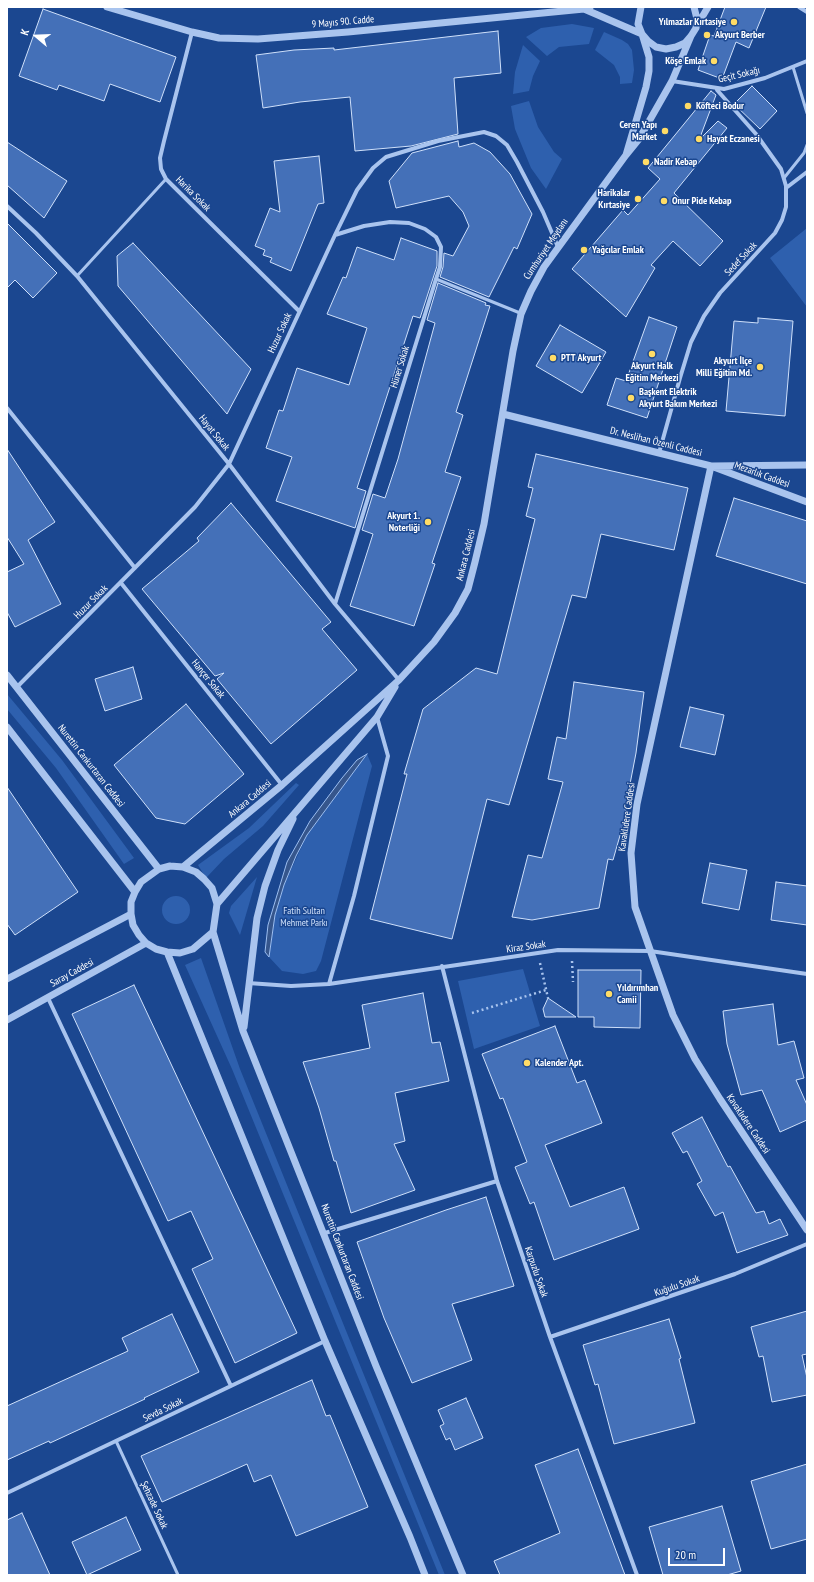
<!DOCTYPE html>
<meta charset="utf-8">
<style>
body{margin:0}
#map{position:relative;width:814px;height:1582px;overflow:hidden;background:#1b4790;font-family:"PT Sans Narrow",sans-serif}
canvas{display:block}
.frame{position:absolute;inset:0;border:8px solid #fff;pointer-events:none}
.north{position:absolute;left:16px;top:16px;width:40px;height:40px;-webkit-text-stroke:3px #1b4790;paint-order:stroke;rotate:289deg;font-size:11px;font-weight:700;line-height:16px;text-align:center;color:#fff}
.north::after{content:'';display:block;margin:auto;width:14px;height:18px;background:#fff;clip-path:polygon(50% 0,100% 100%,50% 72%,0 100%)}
.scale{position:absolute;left:668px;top:1548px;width:57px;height:18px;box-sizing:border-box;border:2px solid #fff;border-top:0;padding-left:5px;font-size:12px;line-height:14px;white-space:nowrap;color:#fff;-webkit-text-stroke:3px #1b4790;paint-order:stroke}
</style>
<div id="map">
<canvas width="814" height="1582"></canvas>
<div class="frame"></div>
<div class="north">K</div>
<div class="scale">20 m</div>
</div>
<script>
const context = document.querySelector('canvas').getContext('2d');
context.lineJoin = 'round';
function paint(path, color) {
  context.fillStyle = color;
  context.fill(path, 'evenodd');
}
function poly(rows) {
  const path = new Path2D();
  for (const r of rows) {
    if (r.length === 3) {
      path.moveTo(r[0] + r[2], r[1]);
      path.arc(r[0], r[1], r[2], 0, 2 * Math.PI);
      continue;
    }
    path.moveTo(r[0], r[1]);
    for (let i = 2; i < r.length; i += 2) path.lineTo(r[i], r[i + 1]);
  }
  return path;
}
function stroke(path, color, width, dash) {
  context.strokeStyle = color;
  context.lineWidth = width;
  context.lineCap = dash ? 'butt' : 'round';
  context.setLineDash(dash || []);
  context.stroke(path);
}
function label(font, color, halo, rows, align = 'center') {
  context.font = font + ' "PT Sans Narrow",sans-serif';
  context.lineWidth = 3;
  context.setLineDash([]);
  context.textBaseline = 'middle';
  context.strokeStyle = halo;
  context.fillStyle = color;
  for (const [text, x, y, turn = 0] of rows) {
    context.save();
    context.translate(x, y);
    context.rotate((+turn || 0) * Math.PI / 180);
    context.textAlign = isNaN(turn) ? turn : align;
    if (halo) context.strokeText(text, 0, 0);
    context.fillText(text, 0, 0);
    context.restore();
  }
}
paint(poly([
 [572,24,594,28,589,44,559,47,547,56,526,37,541,28],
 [604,32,622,40,628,44,632,50,634,70,632,83,620,84,620,77,614,65,595,50],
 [523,45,540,61,533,76,529,91,513,94,515,72],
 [529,101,538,127,554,152,562,159,546,189,531,168,515,129,511,106],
 [807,228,807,307,770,258],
 [7,694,62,760,134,858,124,864,56,768,7,709],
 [367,754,372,766,321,961,316,971,303,974,282,971,269,957,275,915,284,885,307,835],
 [296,783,299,785,263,826,224,859,206,878,198,865,249,828],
 [257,877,240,935,229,913,231,906],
 [176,910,14],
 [201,958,240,1069,445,1575,439,1575,232,1069,185,965],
 [523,969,540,1026,474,1049,458,981]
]), '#2e60ae');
const water = poly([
 [367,754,307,835,296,856,284,885,275,915,269,957,265,952,268,925,287,862,310,821,342,778,357,760,367,754]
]);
paint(water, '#36568c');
stroke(water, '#9cbef0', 1);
const building = poly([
 [725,7,766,7,749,48,736,42,722,79,698,70,710,35,714,36,725,7],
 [43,9,176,57,160,102,110,84,104,101,59,85,57,90,19,76,43,9],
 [498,31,501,73,454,78,458,134,411,146,355,151,350,97,300,102,263,108,256,55,294,50,334,48,334,50,498,31],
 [752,86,777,111,760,129,734,104,752,86],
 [711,91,716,95,699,140,718,121,727,128,674,193,723,241,700,266,673,241,651,265,655,268,626,317,572,269,623,210,628,215,660,179,648,168,711,91],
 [458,141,459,147,474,143,490,152,510,174,532,214,517,249,514,247,489,297,440,277,443,267,444,253,453,256,469,226,463,212,449,196,396,208,389,181,412,153,458,141],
 [7,142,67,181,44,218,7,185,7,142],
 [319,156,324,203,318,204,291,271,270,262,272,258,263,255,265,250,255,246,270,208,280,212,274,161,319,156],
 [7,223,57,273,33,298,15,280,7,288,7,223],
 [401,238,437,251,437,266,420,318,413,316,357,488,366,491,355,528,276,501,292,457,266,448,279,410,283,411,297,368,349,385,367,328,327,314,343,277,346,278,357,247,394,260,401,238],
 [133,243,251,369,227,414,118,286,117,256,133,243],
 [438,283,486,303,485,305,490,306,456,412,463,415,445,472,461,477,432,563,435,564,414,626,350,606,373,534,362,530,373,494,385,498,398,459,435,323,427,320,438,283],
 [649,317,677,327,647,418,607,405,616,378,626,381,649,317],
 [758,318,793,321,785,416,726,411,734,321,758,323,758,318],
 [560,325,606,352,582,393,536,366,560,325],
 [7,449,55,522,28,540,61,604,15,627,7,612,7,572,24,564,7,537,7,449],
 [536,454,688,488,674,550,601,534,586,598,572,595,509,805,487,799,452,939,370,919,407,774,404,774,423,709,476,668,497,674,535,519,526,516,533,488,528,487,536,454],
 [734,498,807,521,807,584,716,556,734,498],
 [231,503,331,622,322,629,357,670,271,744,217,679,224,673,215,676,142,589,199,541,197,538,231,503],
 [133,667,142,699,105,711,95,679,133,667],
 [574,682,644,692,636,753,625,810,627,811,613,860,608,859,599,908,532,920,512,917,528,855,542,858,563,782,548,779,557,737,566,739,574,682],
 [186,704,244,774,185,824,156,818,114,765,186,704],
 [690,707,724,715,715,755,680,747,690,707],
 [7,787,78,892,15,935,7,924,7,787],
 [710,863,747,870,739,910,702,903,710,863],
 [776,882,807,886,807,925,771,920,776,882],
 [578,970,641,970,640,1028,594,1027,594,1017,578,1017,578,970],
 [134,985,297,1333,235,1363,192,1269,213,1259,191,1211,168,1221,72,1014,134,985],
 [423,993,432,1043,440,1042,449,1081,395,1093,405,1141,394,1144,415,1190,351,1213,336,1161,334,1161,319,1108,303,1062,370,1048,362,1005,423,993],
 [548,998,576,1017,545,1017,543,1009,548,998],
 [773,1004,778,1045,794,1041,804,1078,796,1080,807,1105,807,1120,780,1132,762,1090,741,1095,727,1044,723,1011,773,1004],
 [555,1026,577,1083,585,1080,602,1123,545,1145,570,1207,624,1187,639,1229,554,1260,534,1202,530,1204,515,1167,527,1162,503,1098,500,1099,482,1054,555,1026],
 [702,1117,728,1167,730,1166,756,1213,764,1211,769,1224,780,1219,788,1235,737,1253,723,1212,715,1216,697,1184,702,1181,687,1151,683,1153,672,1133,702,1117],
 [486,1197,514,1286,452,1304,472,1360,412,1383,384,1318,357,1242,446,1210,486,1197],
 [807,1311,807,1354,802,1355,807,1378,807,1395,772,1402,763,1356,759,1357,751,1327,807,1311],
 [172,1314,199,1372,144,1398,145,1399,50,1443,49,1441,7,1460,7,1406,128,1351,122,1338,172,1314],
 [669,1319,681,1358,679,1359,695,1423,614,1444,598,1384,595,1385,583,1345,669,1319],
 [312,1380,326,1416,330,1415,368,1507,296,1536,271,1475,254,1482,247,1464,162,1502,141,1456,312,1380],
 [466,1398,483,1438,455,1450,450,1438,446,1440,440,1426,444,1424,438,1410,466,1398],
 [578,1449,625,1575,500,1575,494,1561,560,1533,535,1465,578,1449],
 [807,1464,807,1539,771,1549,751,1481,807,1464],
 [722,1506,741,1571,727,1575,663,1575,649,1527,722,1506],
 [22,1513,50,1575,7,1575,7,1520,22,1513],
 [126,1517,141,1550,87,1575,72,1542,126,1517]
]);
paint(building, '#4470b8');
stroke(building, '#cfe0fa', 1);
stroke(poly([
 [572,961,573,982],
 [540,963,548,998],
 [472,1013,546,990]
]), '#a9c4ee', 2.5, [2, 3]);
stroke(poly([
 [793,67,807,113],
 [784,178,804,153,807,145],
 [77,276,166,179],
 [436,279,520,313],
 [116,1441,178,1575]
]), '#a9c4ee', 3);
stroke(poly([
 [799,7,807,12],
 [192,32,164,141,160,158,161,169,166,179,299,311],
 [672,81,724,89,765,78,807,61],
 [786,188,807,172],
 [7,206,36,233,77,276,229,464,335,604,399,680],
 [7,408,135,568],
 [659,453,680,378,691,342,704,316,720,293,775,233,782,220,786,207,786,186,781,169,756,134,717,90],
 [121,583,282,785],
 [335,604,436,279,440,267,441,247,436,237,425,229,409,223,390,222,364,226,335,235],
 [17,687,195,507,229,464,335,235,357,190,373,168,386,157,438,141,484,132,496,136,507,145,517,162,543,212,558,247],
 [442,966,497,1181,550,1337,637,1575],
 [248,983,291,986,329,984,558,950,650,951,807,974],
 [329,984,354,896,388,756,377,717],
 [48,998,231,1386],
 [325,1233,497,1181],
 [550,1337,735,1274,807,1244],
 [7,1493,325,1341]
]), '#a9c4ee', 4);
stroke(poly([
 [107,7,192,32,219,38,258,39,348,32,584,9],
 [590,7,584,9,642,34,649,57,649,71,646,87,626,155,639,139,672,81,691,36],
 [641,7,638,24,642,34,648,41,656,47,666,49,676,47,685,43,691,36,696,28,697,19,694,7],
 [698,24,708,7],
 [503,414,711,466,807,465],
 [807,502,711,466,637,804,631,853,635,907,673,1015,695,1059,720,1099,807,1230],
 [7,675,159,869],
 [7,727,135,892],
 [170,866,183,867,196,872,204,879,212,888,217,904,213,932,193,949,180,953,167,952,156,949,146,943,139,935,133,925,131,914,131,902,135,892,141,882,159,869,170,866],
 [183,867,282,785,399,680,434,642,455,613,468,589,475,562,484,524,513,351,521,314,531,291,544,267,626,155],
 [217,904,377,717,395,687],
 [213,932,243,1031,376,1366,463,1575],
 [167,952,325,1341,410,1537,425,1575],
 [7,979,131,914],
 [7,1020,146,943],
 [244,1027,257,918,265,886,278,850,293,819]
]), '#a9c4ee', 7);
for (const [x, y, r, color] of [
 [734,22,4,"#ffdc66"],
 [707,35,4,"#ffdc66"],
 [714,61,4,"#ffdc66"],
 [688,106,4,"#ffdc66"],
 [665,131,4,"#ffdc66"],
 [699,139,4,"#ffdc66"],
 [646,162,4,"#ffdc66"],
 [638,199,4,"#ffdc66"],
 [664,201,4,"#ffdc66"],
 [584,250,4,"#ffdc66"],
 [652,354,4,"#ffdc66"],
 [553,358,4,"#ffdc66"],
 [760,367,4,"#ffdc66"],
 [631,398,4,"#ffdc66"],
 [428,522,4,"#ffdc66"],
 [609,994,4,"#ffdc66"],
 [527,1063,4,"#ffdc66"]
]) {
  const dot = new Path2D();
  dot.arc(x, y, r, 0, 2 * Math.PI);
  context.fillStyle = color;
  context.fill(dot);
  stroke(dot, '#1b4790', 1.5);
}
label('10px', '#fff', '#1b4790', [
 ["9 Mayıs 90. Cadde",343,22,-5],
 ["Geçit Sokağı",739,75,-13],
 ["Harika Sokak",193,194,45],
 ["Cumhuriyet Meydanı",546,249,-56],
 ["Sedef Sokak",741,259,-47],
 ["Huzur Sokak",280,333,-65],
 ["Hüner Sokak",400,367,-73],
 ["Hayat Sokak",214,433,51],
 ["Dr. Neslihan Özenli Caddesi",656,442,14],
 ["Mezarlık Caddesi",762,475,20],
 ["Ankara Caddesi",466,555,-76],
 ["Huzur Sokak",91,602,-45],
 ["Hançer Sokak",208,679,51],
 ["Nurettin Cankurtaran Caddesi",91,766,52],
 ["Ankara Caddesi",250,799,-40],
 ["Kavaklıdere Caddesi",627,817,-82],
 ["Kiraz Sokak",526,947,-8],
 ["Saray Caddesi",72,973,-29],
 ["Kavaklıdere Caddesi",748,1124,56],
 ["Nurettin Cankurtaran Caddesi",342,1252,69],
 ["Karpuzlu Sokak",536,1272,71],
 ["Kuğulu Sokak",677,1286,-19],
 ["Sevda Sokak",163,1410,-26],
 ["Şehzade Sokak",154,1505,65]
]);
label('bold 10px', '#fff', '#1b4790', [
 ["Yılmazlar Kırtasiye",726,22,"right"],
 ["Akyurt Berber",715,35],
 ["Köşe Emlak",706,61,"right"],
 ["Köfteci Bodur",696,106],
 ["Ceren Yapı",657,125,"right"],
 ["Market",657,137,"right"],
 ["Hayat Eczanesi",707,139],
 ["Nadir Kebap",654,162],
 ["Harikalar",630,193,"right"],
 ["Kırtasiye",630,205,"right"],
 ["Onur Pide Kebap",672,201],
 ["Yağcılar Emlak",592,250],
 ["PTT Akyurt",561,358],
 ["Akyurt İlçe",752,361,"right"],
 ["Milli Eğitim Md.",752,373,"right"],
 ["Akyurt Halk",652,366,"center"],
 ["Eğitim Merkezi",652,378,"center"],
 ["Başkent Elektrik",639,392],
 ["Akyurt Bakım Merkezi",639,404],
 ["Akyurt 1.",420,516,"right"],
 ["Noterliği",420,528,"right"],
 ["Yıldırımhan",617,988],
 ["Camii",617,1000],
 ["Kalender Apt.",535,1063]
], 'left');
label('10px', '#cfe0fa', '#1b4790', [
 ["Fatih Sultan",304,911],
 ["Mehmet Parkı",304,923]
]);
</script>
